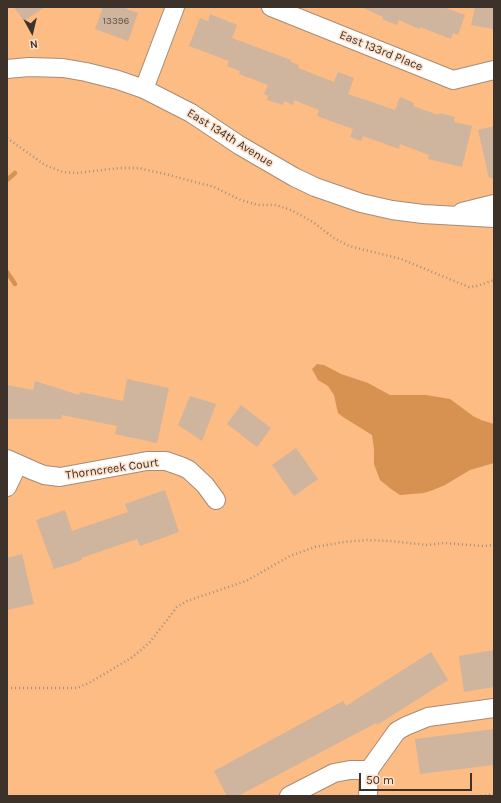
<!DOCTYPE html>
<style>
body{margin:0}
#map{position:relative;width:501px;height:803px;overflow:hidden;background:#fde0c9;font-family:Karla,sans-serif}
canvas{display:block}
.frame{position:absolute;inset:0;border:8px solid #3d3229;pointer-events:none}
.north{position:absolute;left:12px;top:12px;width:40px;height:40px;-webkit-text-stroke:3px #fde0c9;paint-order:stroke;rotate:172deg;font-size:11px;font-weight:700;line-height:16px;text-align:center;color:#3d3229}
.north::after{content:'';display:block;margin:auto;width:14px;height:18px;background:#3d3229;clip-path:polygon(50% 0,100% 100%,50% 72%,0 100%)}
.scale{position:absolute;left:359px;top:773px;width:113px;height:18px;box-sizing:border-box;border:2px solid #3d3229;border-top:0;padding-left:5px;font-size:12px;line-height:14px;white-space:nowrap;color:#3d3229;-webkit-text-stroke:3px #fde0c9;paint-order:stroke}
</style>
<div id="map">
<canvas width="501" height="803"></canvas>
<div class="frame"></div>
<div class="north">N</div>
<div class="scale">50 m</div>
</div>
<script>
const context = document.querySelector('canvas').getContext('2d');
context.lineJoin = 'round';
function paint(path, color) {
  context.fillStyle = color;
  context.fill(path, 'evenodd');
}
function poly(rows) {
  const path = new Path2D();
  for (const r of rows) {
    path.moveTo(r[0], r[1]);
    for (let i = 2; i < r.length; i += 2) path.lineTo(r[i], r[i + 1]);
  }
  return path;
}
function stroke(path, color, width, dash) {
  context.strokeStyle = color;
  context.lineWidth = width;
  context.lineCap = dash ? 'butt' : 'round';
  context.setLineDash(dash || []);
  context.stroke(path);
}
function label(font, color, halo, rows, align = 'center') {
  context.font = font + ' Karla,sans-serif';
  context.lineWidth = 3;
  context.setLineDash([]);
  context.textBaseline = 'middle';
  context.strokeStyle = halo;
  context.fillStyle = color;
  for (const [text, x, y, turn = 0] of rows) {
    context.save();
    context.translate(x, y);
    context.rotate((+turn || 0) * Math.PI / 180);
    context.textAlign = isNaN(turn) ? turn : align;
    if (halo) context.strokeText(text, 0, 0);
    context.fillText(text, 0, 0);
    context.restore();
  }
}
paint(poly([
 [7,7,494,7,494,796,7,796]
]), '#fcbc84');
paint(poly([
 [317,364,324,365,341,374,368,383,390,395,426,395,450,399,473,416,481,420,494,424,494,463,470,470,445,485,433,490,424,493,400,495,391,489,380,480,374,464,374,449,372,435,343,417,338,413,334,395,328,386,318,380,312,369]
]), '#d79151');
stroke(poly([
 [7,180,15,173],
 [7,272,15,284]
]), '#d79151', 4.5);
paint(poly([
 [14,7,45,7,24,21],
 [103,7,121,7,138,13,128,41,95,29],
 [361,7,443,7,465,15,458,35,453,33,451,39,420,27,419,29,399,20,397,25,382,19,383,17],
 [475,7,494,7,494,29,471,25],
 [210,14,237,25,232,38,291,60,291,62,299,65,298,68,334,82,338,72,354,78,348,94,395,110,400,97,414,103,413,106,438,115,439,113,455,117,454,122,472,126,462,167,428,159,429,155,400,144,399,149,363,136,361,141,350,137,353,129,317,116,319,110,294,100,293,105,284,101,283,105,267,100,268,96,264,94,268,85,239,74,240,71,227,66,229,61,189,46,200,18,208,21],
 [494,126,494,178,489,178,478,130],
 [127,379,169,388,157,443,115,434,117,426,62,415,61,419,7,419,7,385,33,390,35,381,79,395,80,392,123,401],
 [190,396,216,404,202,441,178,425],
 [241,405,271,428,257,447,227,424],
 [296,448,318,479,294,496,272,465],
 [165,490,179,532,140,546,137,539,81,558,82,560,54,569,36,520,65,510,72,531,128,512,125,504],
 [22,554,34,604,7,610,7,558],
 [494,650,494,687,464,692,459,656],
 [431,652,448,680,377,725,376,723,238,796,227,796,214,771,343,701,346,706],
 [494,729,494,765,420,774,415,739]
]), '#cfb49e');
const street = poly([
 [271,7,453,80,494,70],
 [7,69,29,67,63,68,86,72,118,80,144,89,191,113,239,145,294,177,315,187,361,203,392,210,423,214,494,218],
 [144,89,175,7],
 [462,212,494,204],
 [7,459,34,471,44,475,60,477,147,461,166,461,183,467,189,470,205,485,216,500],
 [7,487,18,464],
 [289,796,334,773,350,770,369,770],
 [368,796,369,770,397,731,406,726,428,717,494,708]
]);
stroke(street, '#a68c77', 20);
stroke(poly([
 [7,138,45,165,63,172,77,173,119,168,138,168,165,174,214,187,241,200,258,205,276,205,291,210,313,222,334,238,349,246,401,259,464,285,469,287,477,286,494,280],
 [7,688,77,688,89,683,131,658,141,650,150,642,177,607,187,601,246,581,290,556,315,547,344,542,367,540,390,541,428,545,444,543,483,546,494,545],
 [481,796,494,794]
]), '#a59080', 2.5, [1, 3]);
stroke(street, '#fff', 18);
label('10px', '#625246', null, [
 ["13396",116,21]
]);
label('12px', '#3d3229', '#fde0c9', [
 ["East 133rd Place",381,51,22],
 ["East 134th Avenue",230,138,32],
 ["Thorncreek Court",112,469,-8]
]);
</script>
